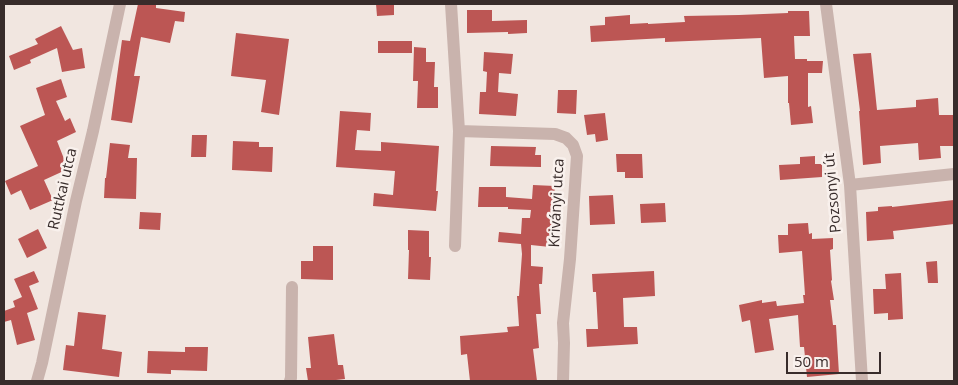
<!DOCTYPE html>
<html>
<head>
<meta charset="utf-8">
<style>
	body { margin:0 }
	#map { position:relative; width:958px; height:385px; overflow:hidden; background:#f1e6e0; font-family:"Open Sans",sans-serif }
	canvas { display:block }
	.frame { position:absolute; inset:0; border:5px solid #382c2b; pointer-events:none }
	.scale { position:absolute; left:786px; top:352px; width:95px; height:22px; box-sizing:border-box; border:2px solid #382c2b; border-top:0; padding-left:6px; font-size:15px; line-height:18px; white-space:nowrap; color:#382c2b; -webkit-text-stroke:4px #f9f1ed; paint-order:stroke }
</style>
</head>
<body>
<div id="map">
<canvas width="958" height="385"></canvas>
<div class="frame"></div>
<div class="scale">50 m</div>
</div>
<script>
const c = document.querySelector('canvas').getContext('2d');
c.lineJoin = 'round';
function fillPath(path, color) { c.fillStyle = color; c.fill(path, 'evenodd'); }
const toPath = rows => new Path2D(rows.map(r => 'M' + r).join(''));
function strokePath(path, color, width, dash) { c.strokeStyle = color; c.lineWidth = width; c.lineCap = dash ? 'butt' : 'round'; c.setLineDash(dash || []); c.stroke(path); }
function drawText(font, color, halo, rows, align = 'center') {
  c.font = font + ' "Open Sans",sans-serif'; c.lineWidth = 5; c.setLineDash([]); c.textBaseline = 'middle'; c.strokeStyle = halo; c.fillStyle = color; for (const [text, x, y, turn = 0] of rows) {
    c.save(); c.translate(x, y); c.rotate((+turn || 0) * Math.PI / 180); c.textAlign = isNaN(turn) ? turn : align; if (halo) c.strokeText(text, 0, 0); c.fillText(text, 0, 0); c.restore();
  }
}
const building = toPath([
	[138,4,156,4,156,8,185,12,184,22,175,21,170,43,141,37,134,76,140,76,132,123,111,120,122,40,130,41],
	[376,4,394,4,394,15,377,16],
	[467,10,492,10,492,21,527,20,527,33,508,34,508,32,467,33],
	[788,11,809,11,810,36,794,36,795,59,807,59,807,61,823,61,822,73,808,73,808,107,811,106,813,123,791,125,789,103,788,103,788,76,764,78,761,38,665,42,665,38,591,42,590,26,605,25,605,17,630,15,630,24,648,23,648,24,685,22,684,16,739,15,788,13],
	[61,26,73,50,82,48,85,68,62,72,57,48,30,60,31,63,14,70,9,56,38,44,35,39],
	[236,33,289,39,279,115,261,112,266,80,231,76],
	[378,41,412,41,412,53,378,53],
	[414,47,426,48,426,62,435,62,434,87,438,87,438,108,417,108,418,81,413,81],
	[484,52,513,54,511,74,499,73,498,92,518,94,516,116,479,114,480,92,486,92,487,72,483,71],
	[871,53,877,110,916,107,916,100,938,98,939,115,954,115,954,146,940,146,941,158,919,160,918,143,880,146,881,163,863,165,859,111,860,111,853,54],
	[61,79,67,97,56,101,65,121,70,118,76,132,57,141,68,169,44,180,53,200,30,210,21,190,11,195,5,181,38,166,20,126,45,115,36,88],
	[558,90,577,90,576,114,557,113],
	[340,111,371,113,370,131,357,130,355,150,381,151,381,142,439,146,436,191,438,191,436,211,373,206,374,193,393,195,395,171,336,167],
	[605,113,608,140,596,142,595,134,587,135,584,115],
	[192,135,207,135,206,157,191,157],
	[233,141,259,142,259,147,273,147,272,172,232,170],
	[110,143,130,145,128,158,137,158,136,199,104,198,105,178,106,178],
	[491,146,536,147,535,155,541,155,541,167,490,166],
	[616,154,642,154,643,178,625,178,625,172,617,172],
	[815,156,815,164,822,164,822,177,780,180,779,165,800,164,800,157],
	[533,185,555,186,550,247,531,245,531,266,543,267,542,284,539,284,541,314,536,314,539,348,533,349,537,381,470,381,467,354,461,355,460,336,508,332,507,327,519,326,517,296,519,296,522,254,521,244,498,242,499,232,521,234,522,218,530,218,531,210,508,209,508,207,478,207,479,187,506,187,506,197,532,199],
	[613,195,615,224,590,225,589,196],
	[954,200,954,224,893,231,894,239,867,241,866,212,878,211,878,207,892,206,892,207],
	[665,203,666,222,641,223,640,204],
	[140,212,161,213,160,230,139,229],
	[808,223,809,234,812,233,812,239,833,238,833,249,830,250,832,280,831,281,834,300,830,300,833,325,836,325,839,374,807,377,804,347,800,347,798,315,769,319,774,350,755,353,750,320,742,322,739,305,762,300,762,303,776,301,777,306,804,303,803,295,805,295,802,251,779,253,778,235,788,235,788,224],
	[38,229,47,248,27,258,18,239],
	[408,230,429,231,429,257,431,257,430,280,408,279,409,250,408,250],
	[313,246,333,246,333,280,301,279,301,261,313,261],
	[937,261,938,283,928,283,926,262],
	[34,271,39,282,29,286,38,309,27,313,35,340,17,345,11,320,4,322,4,311,15,307,13,301,22,297,14,279],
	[654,271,655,296,623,298,624,327,637,327,638,344,587,347,586,329,598,329,596,292,593,292,592,274],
	[901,273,903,319,888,320,888,313,874,314,873,289,886,289,885,274],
	[78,312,106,315,102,349,122,352,119,377,63,370,66,345,74,346],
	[334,334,338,365,343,365,345,379,327,381,308,381,306,368,311,368,308,337],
	[185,347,208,347,207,371,171,370,171,374,147,373,148,351,185,352]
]);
const minor = toPath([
	[451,4,459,131,455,246],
	[826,4,850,185,862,381],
	[459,131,555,134,566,138,573,145,577,156,570,259,563,323,564,343,563,381],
	[850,185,954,174],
	[37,381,42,363,76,201,93,131,120,4],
	[290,381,291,378,292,287]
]);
const streetNames = [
	["Ruttkai utca",63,189,-77],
	["Pozsonyi út",833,193,-95],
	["Kriványi utca",557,203,-87]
];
fillPath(building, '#bc5654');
strokePath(minor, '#c9b3ad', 12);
drawText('15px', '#382c2b', '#f9f1ed', streetNames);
</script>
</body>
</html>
